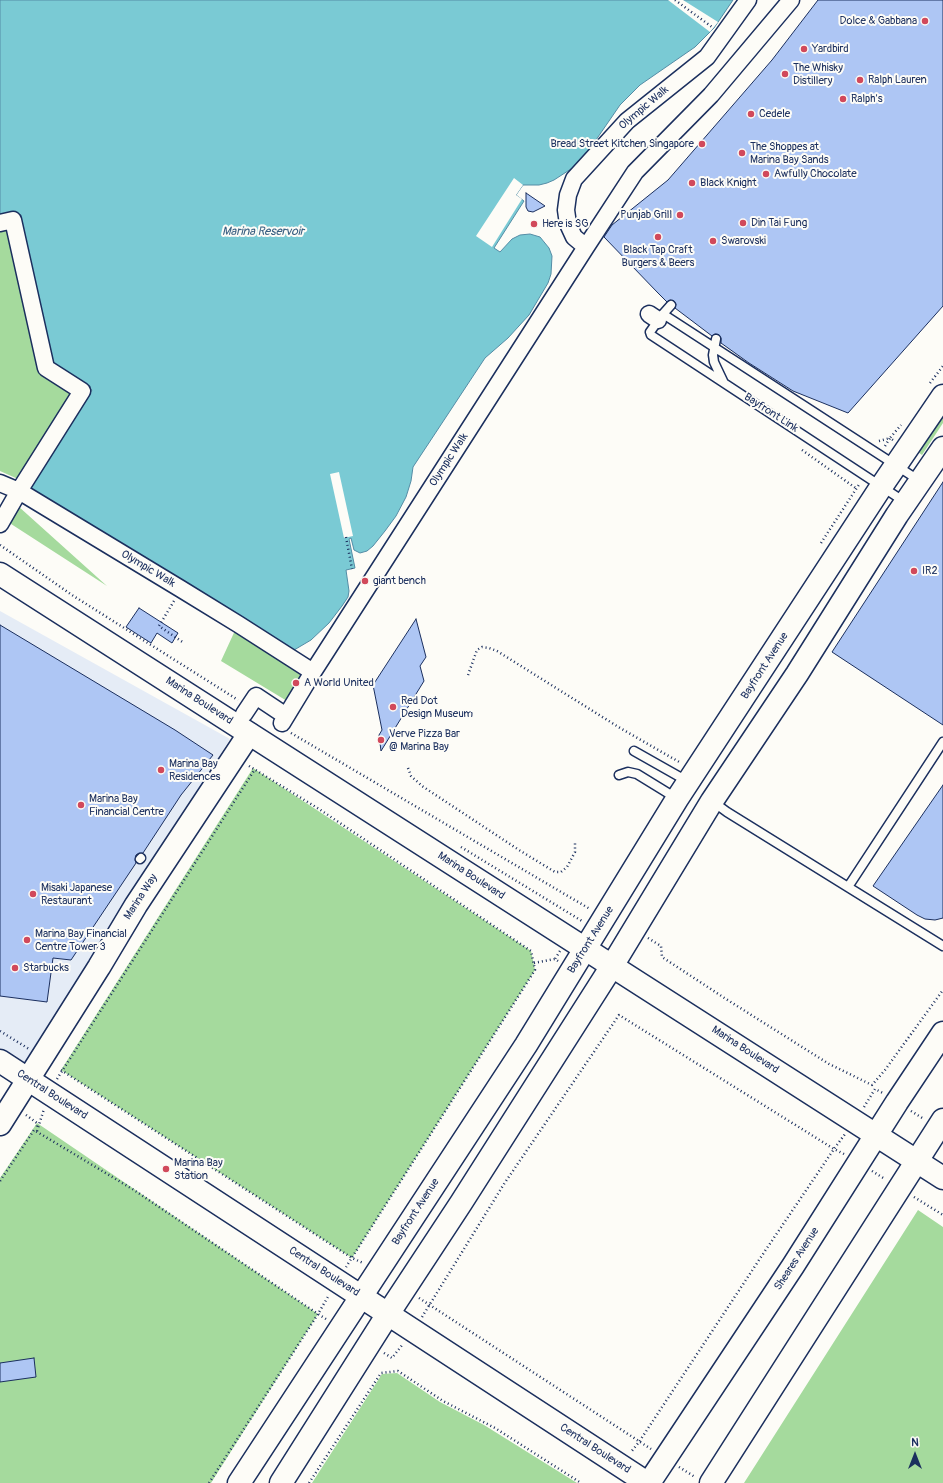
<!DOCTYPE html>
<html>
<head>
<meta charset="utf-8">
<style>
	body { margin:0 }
	#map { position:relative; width:943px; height:1483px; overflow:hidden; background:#fdfcf7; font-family:Pangolin,sans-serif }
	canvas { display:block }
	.north { position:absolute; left:895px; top:1435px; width:40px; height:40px; -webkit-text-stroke:3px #fdfcf7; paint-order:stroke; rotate:0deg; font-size:11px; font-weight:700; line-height:16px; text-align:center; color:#1b2f5e }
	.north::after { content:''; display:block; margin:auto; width:14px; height:18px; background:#1b2f5e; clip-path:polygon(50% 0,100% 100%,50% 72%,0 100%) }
</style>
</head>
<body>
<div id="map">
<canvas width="943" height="1483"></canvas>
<div class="north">N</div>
</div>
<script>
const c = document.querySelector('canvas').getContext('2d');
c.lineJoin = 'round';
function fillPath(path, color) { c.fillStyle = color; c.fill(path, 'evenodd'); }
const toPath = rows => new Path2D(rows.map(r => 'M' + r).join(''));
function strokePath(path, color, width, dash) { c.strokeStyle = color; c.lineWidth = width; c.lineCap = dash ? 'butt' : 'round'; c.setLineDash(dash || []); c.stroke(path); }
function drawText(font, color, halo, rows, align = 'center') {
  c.font = font + ' Pangolin,sans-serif'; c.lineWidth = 4; c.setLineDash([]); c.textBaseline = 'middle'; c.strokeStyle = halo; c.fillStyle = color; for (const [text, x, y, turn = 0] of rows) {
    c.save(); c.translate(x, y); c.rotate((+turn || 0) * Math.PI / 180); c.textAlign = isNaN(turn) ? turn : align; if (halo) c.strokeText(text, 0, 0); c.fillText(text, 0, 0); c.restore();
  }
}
const built = toPath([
	[0,611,230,739,25,1065,0,1048]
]);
const green = toPath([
	[8,227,74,393,18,479,0,471,0,229],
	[943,412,943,423,922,455,918,452],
	[18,506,107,586,8,522],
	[238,624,313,672,287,701,221,661],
	[253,768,531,951,535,970,352,1258,61,1070],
	[37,1123,318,1314,211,1483,0,1483,0,1178],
	[918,1210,943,1227,943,1483,744,1483],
	[397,1373,440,1402,484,1425,577,1483,312,1483,382,1374]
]);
const water = toPath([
	[0,0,733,0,714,28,695,47,640,85,620,105,587,153,574,167,554,180,547,183,539,185,523,185,516,195,524,201,494,248,500,252,512,239,520,235,530,234,540,237,549,248,552,256,551,274,548,283,529,315,508,338,485,358,413,467,411,481,406,497,396,516,385,531,373,546,367,551,360,553,354,550,351,538,349,539,355,568,346,570,349,591,348,597,342,606,329,623,311,640,289,653,29,487,92,390,52,364,18,213,0,216,0,0]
]);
const pier = toPath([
	[668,0,683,0,718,22,710,32],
	[514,178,523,185,516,195,522,199,492,247,476,236],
	[339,472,353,536,344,538,330,474]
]);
const building = toPath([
	[818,0,943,0,943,306,848,413,793,391,749,363,721,343,721,338,719,335,715,334,712,336,675,308,676,304,674,301,670,300,667,302,658,293,604,237,612,225,668,180,772,60,818,0],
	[526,193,545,206,533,212,528,211,526,207,526,193],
	[943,482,943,725,832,652,943,482],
	[139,608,178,633,172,643,157,633,151,643,126,627,139,608],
	[416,619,426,657,420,666,424,681,381,751,379,735,382,730,373,685,416,619],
	[0,625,175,730,213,755,181,795,143,853,139,853,136,855,135,860,136,863,71,960,53,958,47,1002,0,996,0,625],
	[943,785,943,918,935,920,925,919,917,915,873,886,943,785],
	[34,1358,36,1377,0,1382,0,1363,34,1358]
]);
const path = toPath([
	[675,0,712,27],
	[930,383,943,366],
	[879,441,890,438,901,425],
	[885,446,890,438,893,440],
	[802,450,857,489],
	[346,537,352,569],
	[821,543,860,483],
	[0,545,72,595,238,700],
	[174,601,159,626,184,643],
	[468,675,477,650,482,647,489,648,497,651,620,728,681,763],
	[291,733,590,909],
	[249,766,319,809,531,951,535,970,346,1267],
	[408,768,411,776,422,786,519,850,555,872,561,872,567,867,575,852,575,841],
	[461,847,582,921],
	[648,938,661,946,662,957,726,999,829,1064,872,1085,885,1070,943,990],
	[558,961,555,959,560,951],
	[534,963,555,959],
	[0,1031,29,1049],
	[61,1070,352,1258,363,1263],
	[57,1079,255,769],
	[864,1107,875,1089,883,1093],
	[911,1111,924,1119],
	[26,1115,37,1123,37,1129],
	[37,1131,44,1109],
	[844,1154,834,1149,845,1134],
	[872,1171,885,1179],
	[0,1181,34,1130,134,1190,318,1314,209,1483],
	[914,1197,943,1215],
	[419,1298,651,1449],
	[422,1317,504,1184,619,1015,834,1149,765,1251,639,1442,631,1452],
	[326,1319,318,1314,329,1295],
	[384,1353,392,1358,403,1344],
	[679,1467,695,1477],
	[309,1483,381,1373,398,1371,443,1401,495,1428,581,1483]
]);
const lane = toPath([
	[671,305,663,314,650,332,651,335,905,502],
	[663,314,920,481],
	[716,339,713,355,714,362,723,381],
	[634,751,687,781],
	[619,775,628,772,637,774,676,798],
	[712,801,727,812,943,946],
	[140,859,141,858],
	[848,887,943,742]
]);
const street = toPath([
	[0,223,13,220,46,368,82,391,19,491,0,524],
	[586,247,574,237,568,224,566,210,568,195,574,179,627,121,707,57,748,0],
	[649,314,658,320],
	[0,483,19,491,181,589,238,624,313,672,586,247,635,172,711,95,791,0],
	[244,714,256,696,286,716],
	[282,723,313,672]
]);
const secondary = toPath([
	[0,1124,99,967,136,905,249,734],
	[239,1483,526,1045,677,799,881,487,943,396],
	[281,1483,388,1314,461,1203,612,966,712,801,797,674,897,515,943,448]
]);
const primary = toPath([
	[0,574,943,1178],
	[0,1061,647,1483],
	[649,1483,793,1266,897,1102,943,1033],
	[711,1483,943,1120]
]);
const markers = [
	[925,21,4,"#d1495b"],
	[804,49,4,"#d1495b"],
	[785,74,4,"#d1495b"],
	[860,80,4,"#d1495b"],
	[843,99,4,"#d1495b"],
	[751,114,4,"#d1495b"],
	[702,144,4,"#d1495b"],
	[742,153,4,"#d1495b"],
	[766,174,4,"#d1495b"],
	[692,183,4,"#d1495b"],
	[680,215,4,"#d1495b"],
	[743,223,4,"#d1495b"],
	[534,224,4,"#d1495b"],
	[658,237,4,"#d1495b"],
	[713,241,4,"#d1495b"],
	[914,571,4,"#d1495b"],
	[365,581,4,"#d1495b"],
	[296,683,4,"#d1495b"],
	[393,707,4,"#d1495b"],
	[381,740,4,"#d1495b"],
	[161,770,4,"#d1495b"],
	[81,805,4,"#d1495b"],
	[33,894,4,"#d1495b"],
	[27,940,4,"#d1495b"],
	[15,968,4,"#d1495b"],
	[166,1169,4,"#d1495b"]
];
const poiNames = [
	["Dolce & Gabbana",917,21,"right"],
	["Yardbird",812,49],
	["The Whisky",793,68],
	["Distillery",793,81],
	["Ralph Lauren",868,80],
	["Ralph's",851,99],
	["Cedele",759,114],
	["Bread Street Kitchen Singapore",694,144,"right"],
	["The Shoppes at",750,147],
	["Marina Bay Sands",750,160],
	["Awfully Chocolate",774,174],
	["Black Knight",700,183],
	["Punjab Grill",672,215,"right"],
	["Din Tai Fung",751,223],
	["Here is SG",542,224],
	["Swarovski",721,241],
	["Black Tap Craft",658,250,"center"],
	["Burgers & Beers",658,263,"center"],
	["IR2",922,571],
	["giant bench",373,581],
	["A World United",304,683],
	["Red Dot",401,701],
	["Design Museum",401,714],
	["Verve Pizza Bar",389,734],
	["@ Marina Bay",389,747],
	["Marina Bay",169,764],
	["Residences",169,777],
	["Marina Bay",89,799],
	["Financial Centre",89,812],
	["Misaki Japanese",41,888],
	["Restaurant",41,901],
	["Marina Bay Financial",35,934],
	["Centre Tower 3",35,947],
	["Starbucks",23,968],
	["Marina Bay",174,1163],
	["Station",174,1176]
];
const streetNames = [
	["Olympic Walk",644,108,-40],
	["Bayfront Link",771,413,33],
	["Olympic Walk",449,460,-57],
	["Olympic Walk",148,569,31],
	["Bayfront Avenue",765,666,-57],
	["Marina Boulevard",199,701,33],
	["Marina Boulevard",471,876,33],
	["Marina Way",141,897,-57],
	["Bayfront Avenue",591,940,-58],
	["Marina Boulevard",745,1050,33],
	["Central Boulevard",52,1095,33],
	["Bayfront Avenue",416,1212,-57],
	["Sheares Avenue",797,1259,-57],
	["Central Boulevard",324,1272,33],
	["Central Boulevard",595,1449,33]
];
const waterNames = [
	["Marina Reservoir",263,232]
];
fillPath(built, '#e5ecf6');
fillPath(green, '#a5da9d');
fillPath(water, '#7acad4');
strokePath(water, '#548ca5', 1);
fillPath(pier, '#fdfcf7');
fillPath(building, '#aec6f4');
strokePath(building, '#1b2f5e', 1);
strokePath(lane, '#1b2f5e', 11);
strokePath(street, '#1b2f5e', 19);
strokePath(secondary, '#1b2f5e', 25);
strokePath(primary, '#1b2f5e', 25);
strokePath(path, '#1b2f5e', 2.5, [1, 3]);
strokePath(lane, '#fdfcf7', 8);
strokePath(street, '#fdfcf7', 16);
strokePath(secondary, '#fdfcf7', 22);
strokePath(primary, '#fdfcf7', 22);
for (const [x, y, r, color] of markers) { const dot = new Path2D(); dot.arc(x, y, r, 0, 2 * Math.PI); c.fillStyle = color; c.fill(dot); strokePath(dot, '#fdfcf7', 1.5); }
drawText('11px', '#1b2f5e', '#fdfcf7', poiNames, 'left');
drawText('11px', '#1b2f5e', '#fdfcf7', streetNames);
drawText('italic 12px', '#385e81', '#fdfcf7', waterNames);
</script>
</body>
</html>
